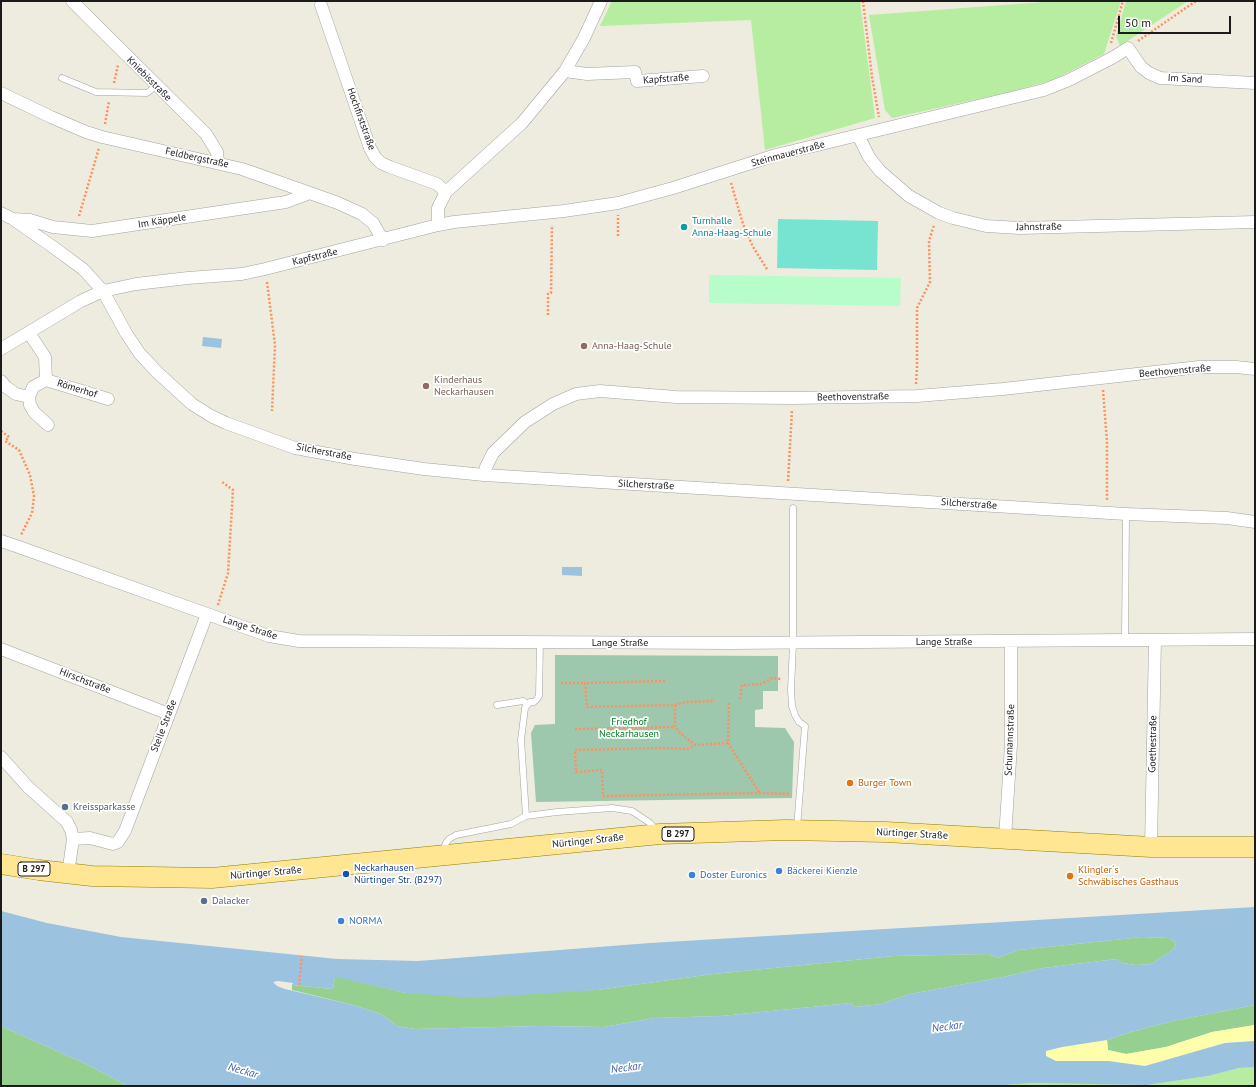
<!DOCTYPE html>
<html>
<head>
<meta charset="utf-8">
<style>
	body { margin:0 }
	#map { position:relative; width:1256px; height:1087px; overflow:hidden; background:#edecdf; font-family:"PT Sans",sans-serif }
	canvas { display:block }
	.frame { position:absolute; inset:0; border:2px solid #1b1b1b; pointer-events:none }
	.scale { position:absolute; left:1118px; top:16px; width:113px; height:18px; box-sizing:border-box; border:2px solid #1b1b1b; border-top:0; padding-left:5px; font-size:12px; line-height:14px; white-space:nowrap; color:#1b1b1b; -webkit-text-stroke:3px #fff; paint-order:stroke }
</style>
</head>
<body>
<div id="map">
<canvas width="1256" height="1087"></canvas>
<div class="frame"></div>
<div class="scale">50 m</div>
</div>
<script>
const c = document.querySelector('canvas').getContext('2d');
c.lineJoin = 'round';
function fillPath(path, color) { c.fillStyle = color; c.fill(path, 'evenodd'); }
const toPath = rows => new Path2D(rows.map(r => 'M' + r).join(''));
function strokePath(path, color, width, dash) { c.strokeStyle = color; c.lineWidth = width; c.lineCap = dash ? 'butt' : 'round'; c.setLineDash(dash || []); c.stroke(path); }
function drawText(font, color, halo, rows, align = 'center') {
  c.font = font + ' "PT Sans",sans-serif'; c.lineWidth = 3.5; c.setLineDash([]); c.textBaseline = 'middle'; c.strokeStyle = halo; c.fillStyle = color; for (const [text, x, y, turn = 0] of rows) {
    c.save(); c.translate(x, y); c.rotate((+turn || 0) * Math.PI / 180); c.textAlign = isNaN(turn) ? turn : align; if (halo) c.strokeText(text, 0, 0); c.fillText(text, 0, 0); c.restore();
  }
}
const grass = toPath([
	[612,1,860,1,875,118,765,150,751,20,600,26],
	[1058,1,1121,1,1104,54,1053,80,1010,92,892,118,885,110,869,15],
	[1126,1,1188,1,1120,46,1116,36],
	[1255,1067,1255,1086,992,1086,1032,1083,1147,1085,1208,1076,1239,1068]
]);
const forest = toPath([
	[1142,937,1169,938,1176,943,1174,949,1151,964,1136,965,1122,963,1117,959,1043,968,1003,977,910,994,881,1004,855,1007,851,1003,721,1016,654,1018,604,1027,541,1026,415,1029,397,1026,381,1014,353,1005,292,990,292,985,333,989,335,976,406,993,597,990,713,974,894,956,989,954,997,958,1019,950],
	[1255,1005,1255,1025,1212,1032,1166,1047,1126,1054,1108,1050,1107,1040,1131,1032,1173,1021],
	[1,1026,86,1064,128,1086,1,1086]
]);
const sand = toPath([
	[1255,1025,1255,1041,1225,1043,1145,1066,1108,1061,1056,1061,1046,1056,1046,1051,1062,1047,1107,1040,1108,1050,1126,1054,1166,1047,1212,1032]
]);
const cemetery = toPath([
	[555,655,778,656,778,691,763,691,763,709,755,710,755,727,785,728,794,742,792,798,536,802,531,733,535,725,555,724]
]);
const park = toPath([
	[709,275,901,278,900,306,709,303]
]);
const pitch = toPath([
	[778,219,878,221,877,270,777,268]
]);
const water = toPath([
	[203,337,222,339,221,348,202,346],
	[562,567,582,567,582,576,562,575],
	[1255,907,1255,1005,1173,1021,1131,1032,1107,1040,1062,1047,1046,1051,1046,1056,1056,1061,1108,1061,1145,1066,1225,1043,1255,1041,1255,1067,1239,1068,1208,1076,1147,1085,1032,1083,992,1086,938,1086,933,1085,920,1086,128,1086,86,1064,1,1026,1,911,47,923,121,937,337,959,418,961,650,943],
	[1142,937,1169,938,1176,943,1174,949,1151,964,1136,965,1122,963,1117,959,1043,968,1003,977,910,994,881,1004,855,1007,851,1003,721,1016,654,1018,604,1027,541,1026,415,1029,397,1026,381,1014,353,1005,285,989,277,986,273,982,278,981,293,983,292,985,333,989,335,977,406,993,475,998,597,990,713,974,894,956,989,954,997,958,1019,950]
]);
const path = toPath([
	[863,1,872,77,879,117],
	[1138,41,1196,1],
	[1111,43,1123,1],
	[114,83,118,65],
	[105,124,109,101],
	[731,183,743,224,753,247,767,269],
	[79,216,99,148],
	[618,236,618,215],
	[267,282,275,345,272,411],
	[548,315,548,294,551,293,552,225],
	[916,384,917,368,917,308,930,282,929,241,934,225],
	[1103,390,1107,442,1107,501],
	[1,431,9,437,5,441,19,450,30,475,34,496,32,513,21,535],
	[788,481,792,410],
	[218,605,228,573,233,490,222,482],
	[665,681,585,683,587,707,675,705,675,727,681,734,695,745],
	[561,683,585,683],
	[740,699,742,685,761,684,772,678,781,679],
	[729,703,728,743,759,792],
	[675,705,686,702,715,701],
	[575,729,675,727],
	[728,743,695,745,687,749,663,748,575,750,576,772,602,770,603,796,759,793,790,794],
	[299,985,302,956]
]);
const service = toPath([
	[62,78,96,92,147,93,156,86],
	[793,508,793,643,791,690,792,706,795,715,799,722,805,726,797,828],
	[1125,641,1126,514],
	[497,705,523,701,527,704],
	[526,816,557,812,612,808,632,811,650,823,656,830],
	[442,853,446,843,449,839,456,835,511,824,526,816,521,740,525,708,530,702,534,702,537,699,539,696,540,643]
]);
const minor = toPath([
	[72,1,206,134,217,152,218,162],
	[321,5,370,148,375,157,381,163,390,167,437,184,446,192],
	[565,71,587,74,635,72,637,81,703,76],
	[1,93,51,117,86,132,102,137,242,169,338,203,362,214,373,223,383,240],
	[858,135,869,157,880,171,909,196,939,213,953,218,986,226,1020,228,1255,222],
	[1,213,13,219,53,247,83,269,103,291,126,333,140,354,158,373,192,404,211,416,226,423,295,448,355,459,424,469,484,475,1126,514,1227,518,1255,522],
	[13,219,30,220,53,227,92,231,286,202,310,193],
	[438,225,438,208,446,192,522,123,565,71,584,38,601,1],
	[29,333,45,357,46,380],
	[1,349,81,301,103,291,136,284,188,278,242,274,265,269,438,225,454,222,564,211,618,203,673,188,776,155,1044,90,1069,80,1112,58,1128,48,1141,67,1149,73,1160,78,1255,83],
	[1,381,6,387,16,394,29,397],
	[48,425,34,412,30,405,29,397,33,387,46,380,108,399],
	[484,475,486,467,493,453,525,422,553,404,576,394,600,391,676,397,793,398,917,396,1003,389,1199,367,1236,367,1255,369],
	[1,541,16,546,269,636,299,641,731,643,1255,639],
	[1,649,169,714],
	[1,757,28,787,67,822,71,830,73,839,68,874],
	[1005,838,1011,745,1011,641],
	[73,839,90,838,113,844,118,842,121,837,125,831,207,614],
	[1151,847,1155,640]
]);
const primary = toPath([
	[1,864,39,870,92,876,212,878,660,834,786,830,886,832,1151,847,1255,847]
]);
const markers = [
	[684,227,4,"#0f9aa8"],
	[584,346,4,"#8d6e63"],
	[426,386,4,"#8d6e63"],
	[850,783,4,"#e8710a"],
	[65,807,4,"#5c6f8a"],
	[779,871,4,"#3f7fe0"],
	[346,874,4,"#1a4fb4"],
	[692,875,4,"#3f7fe0"],
	[1070,876,4,"#e8710a"],
	[204,901,4,"#5c6f8a"],
	[341,921,4,"#3f7fe0"]
];
const shields = [
	[678,834,32],
	[34,869,32]
];
const shieldNames = [
	["B 297",678,834],
	["B 297",34,869]
];
const streetNames = [
	["Kniebisstraße",149,79,45],
	["Kapfstraße",666,79,-4],
	["Im Sand",1185,79,3],
	["Hochfirststraße",361,119,70],
	["Steinmauerstraße",788,154,-15],
	["Feldbergstraße",197,158,12],
	["Im Käppele",162,221,-9],
	["Jahnstraße",1039,227,-1],
	["Kapfstraße",315,257,-14],
	["Beethovenstraße",1175,371,-5],
	["Römerhof",77,389,17],
	["Beethovenstraße",853,397,-1],
	["Silcherstraße",324,452,11],
	["Silcherstraße",646,485,3],
	["Silcherstraße",969,504,4],
	["Lange Straße",250,628,18],
	["Lange Straße",944,642],
	["Lange Straße",620,643],
	["Hirschstraße",85,681,21],
	["Steile Straße",164,726,-69],
	["Schumannstraße",1010,740,-88],
	["Goethestraße",1153,744,-89],
	["Nürtinger Straße",912,834,3],
	["Nürtinger Straße",588,841,-6],
	["Nürtinger Straße",266,873,-5]
];
const cultureNames = [
	["Turnhalle",692,221],
	["Anna-Haag-Schule",692,233]
];
const educationNames = [
	["Anna-Haag-Schule",592,346],
	["Kinderhaus",434,380],
	["Neckarhausen",434,392]
];
const parkNames = [
	["Friedhof",629,722],
	["Neckarhausen",629,734]
];
const foodNames = [
	["Burger Town",858,783],
	["Klingler´s",1078,870],
	["Schwäbisches Gasthaus",1078,882]
];
const serviceNames = [
	["Kreissparkasse",73,807],
	["Dalacker",212,901]
];
const transitNames = [
	["Neckarhausen",354,868],
	["Nürtinger Str. (B297)",354,880]
];
const shopNames = [
	["Bäckerei Kienzle",787,871],
	["Doster Euronics",700,875],
	["NORMA",349,921]
];
const waterNames = [
	["Neckar",947,1027,-7],
	["Neckar",626,1068,-7],
	["Neckar",243,1071,16]
];
fillPath(grass, '#b6eda0');
fillPath(forest, '#96d090');
fillPath(sand, '#ffffab');
fillPath(cemetery, '#9ec8ad');
fillPath(park, '#b6fdca');
fillPath(pitch, '#76e4d0');
fillPath(water, '#9bc2df');
strokePath(service, '#a2a2a2', 7);
strokePath(minor, '#a2a2a2', 13);
strokePath(primary, '#917f00', 21);
strokePath(path, '#ff905e', 2.5, [2, 2]);
strokePath(service, '#fff', 6);
strokePath(minor, '#fff', 12);
strokePath(primary, '#ffe692', 20);
for (const [x, y, r, color] of markers) { const dot = new Path2D(); dot.arc(x, y, r, 0, 2 * Math.PI); c.fillStyle = color; c.fill(dot); strokePath(dot, '#fff', 1.5); }
for (const [x, y, w] of shields) { const box = new Path2D(); box.roundRect(x - w / 2, y - 7, w, 14, 3); c.fillStyle = '#fff'; c.fill(box); strokePath(box, '#1b1b1b', 1); }
drawText('bold 9px', '#1b1b1b', null, shieldNames);
drawText('10px', '#1b1b1b', '#fff', streetNames);
drawText('10px', '#0d838f', '#fff', cultureNames, 'left');
drawText('10px', '#785e54', '#fff', educationNames, 'left');
drawText('10px', '#037e27', '#fff', parkNames);
drawText('10px', '#c56008', '#fff', foodNames, 'left');
drawText('10px', '#4e5e75', '#fff', serviceNames, 'left');
drawText('10px', '#164399', '#fff', transitNames, 'left');
drawText('10px', '#366cbe', '#fff', shopNames, 'left');
drawText('italic 11px', '#4262b0', '#fff', waterNames);
</script>
</body>
</html>
